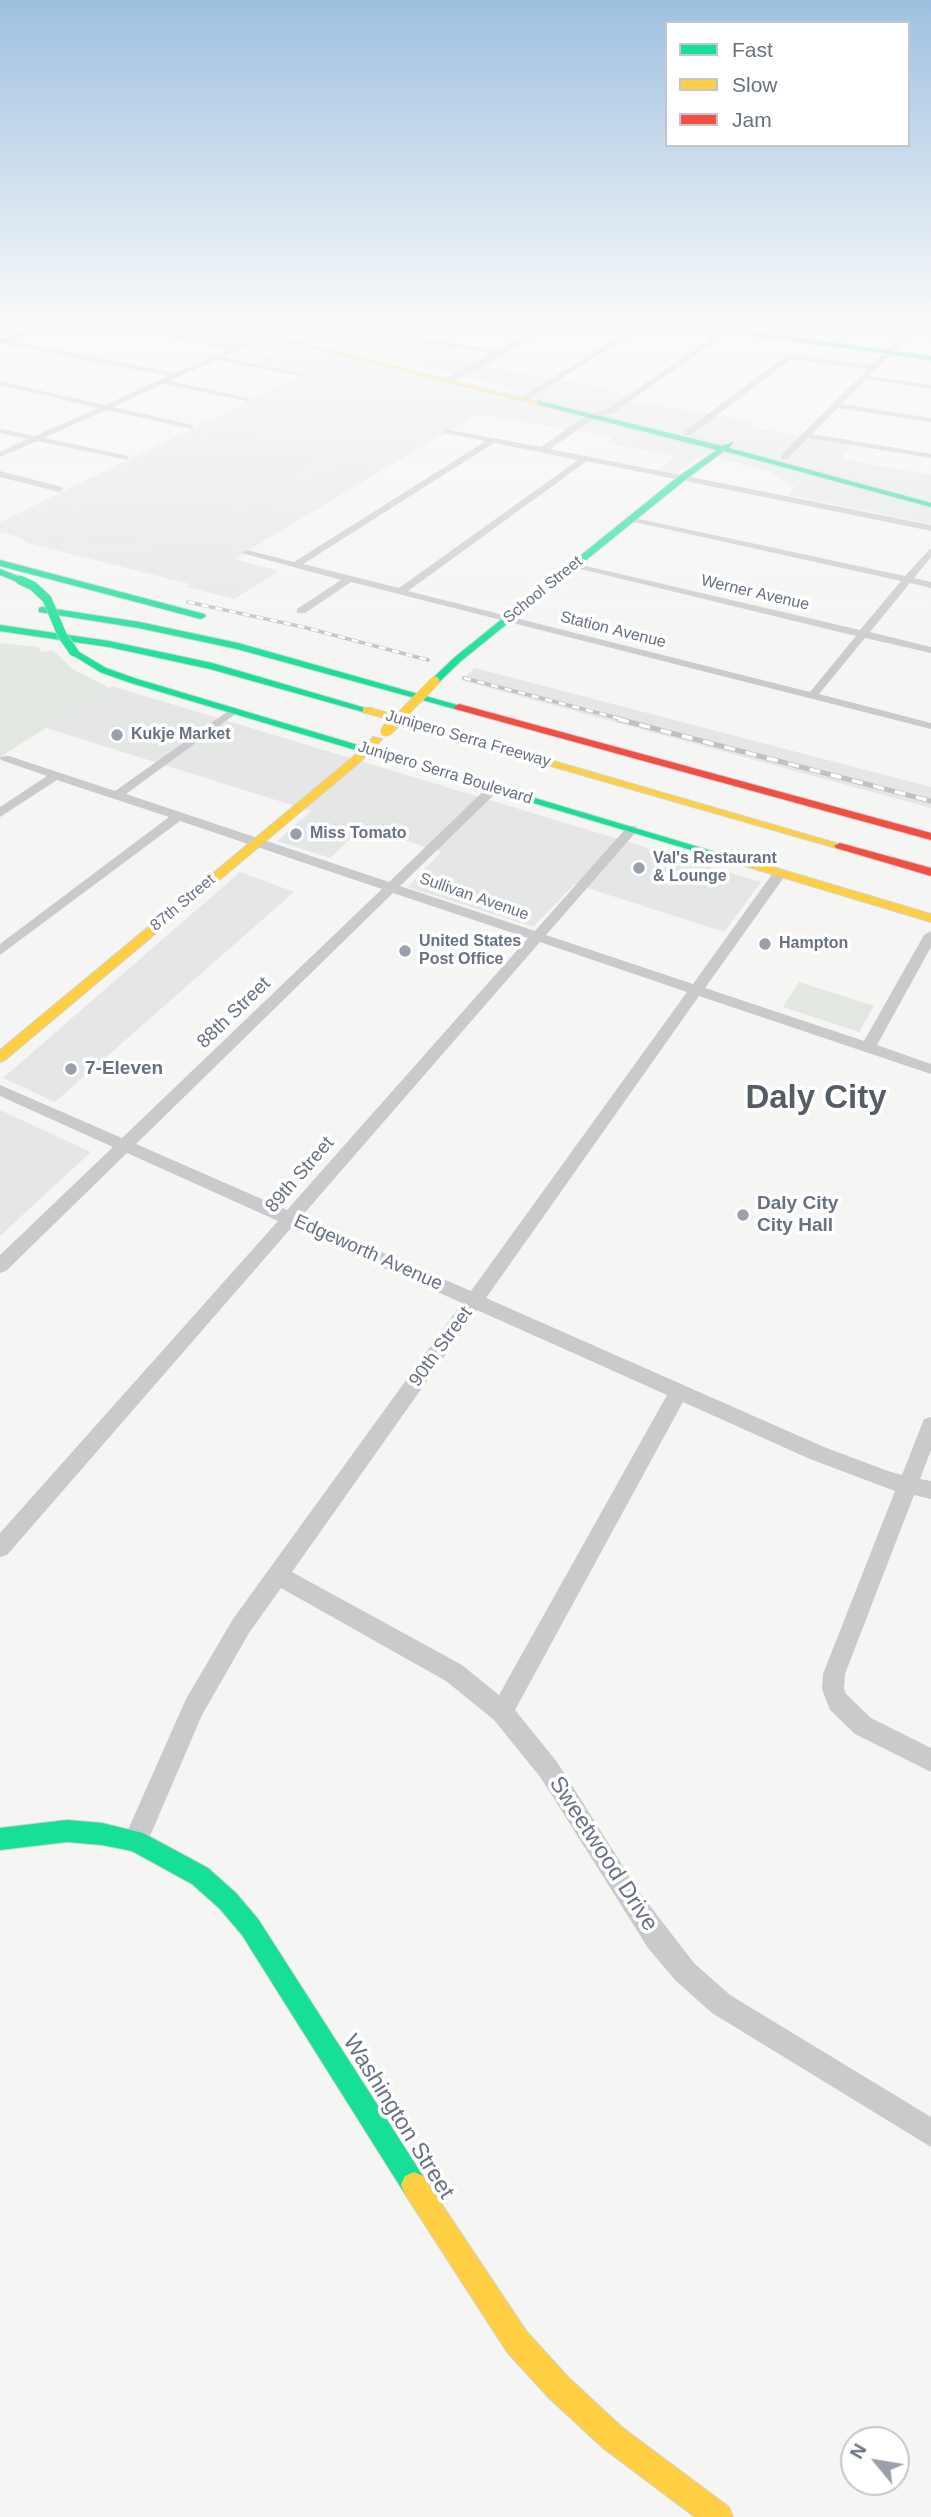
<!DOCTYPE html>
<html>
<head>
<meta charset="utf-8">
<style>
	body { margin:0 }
	#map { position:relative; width:931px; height:2517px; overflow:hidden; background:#f5f5f4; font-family:Helvetica,sans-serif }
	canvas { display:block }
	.legend { position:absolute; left:665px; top:21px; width:245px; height:126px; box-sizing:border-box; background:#fff; border:2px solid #c3c7cd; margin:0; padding:9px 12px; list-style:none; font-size:21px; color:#687281 }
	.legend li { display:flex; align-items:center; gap:14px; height:35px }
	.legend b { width:35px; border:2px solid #c3c7cd }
	.north { position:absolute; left:840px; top:2426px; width:70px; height:70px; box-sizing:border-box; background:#fff; border:2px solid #c3c7cd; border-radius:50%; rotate:300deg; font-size:19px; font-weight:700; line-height:28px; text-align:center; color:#687281 }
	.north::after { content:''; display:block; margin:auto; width:24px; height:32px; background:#99a0a9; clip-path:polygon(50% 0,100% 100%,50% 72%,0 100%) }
</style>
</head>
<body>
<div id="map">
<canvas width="931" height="2517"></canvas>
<ul class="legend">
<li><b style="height:9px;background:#16e098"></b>Fast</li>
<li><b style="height:9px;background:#ffcf43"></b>Slow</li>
<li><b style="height:9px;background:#f24e42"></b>Jam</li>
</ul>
<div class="north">N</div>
</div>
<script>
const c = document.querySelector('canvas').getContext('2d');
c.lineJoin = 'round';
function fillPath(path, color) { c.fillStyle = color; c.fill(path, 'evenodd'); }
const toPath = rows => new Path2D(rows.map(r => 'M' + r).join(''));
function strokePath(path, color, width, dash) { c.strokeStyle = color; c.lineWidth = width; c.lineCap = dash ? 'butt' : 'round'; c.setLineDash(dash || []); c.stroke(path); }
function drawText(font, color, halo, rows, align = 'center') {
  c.font = font + ' Helvetica,sans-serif'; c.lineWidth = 7; c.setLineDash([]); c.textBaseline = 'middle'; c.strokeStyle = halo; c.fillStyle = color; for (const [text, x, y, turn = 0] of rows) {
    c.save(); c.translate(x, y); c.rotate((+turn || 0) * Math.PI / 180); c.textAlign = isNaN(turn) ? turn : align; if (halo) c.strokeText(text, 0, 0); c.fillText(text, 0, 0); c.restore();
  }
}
const built = toPath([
	[160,320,197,320,501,398,516,390,243,320,463,320,446,329,434,327,411,339,460,348,447,356,475,361,483,366,596,386,632,397,632,401,720,415,754,422,750,427,851,445,842,459,931,475,931,524,788,495,795,487,770,472,716,457,703,454,676,474,658,470,674,456,606,443,612,437,476,414,234,559,279,571,234,599,187,587,190,584,27,543,19,537,0,532,0,522,306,373,255,362,273,353,190,338,201,332],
	[475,668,931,787,931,808,460,680],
	[112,686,761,882,724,932,575,884,533,927,408,887,441,852,363,827,330,858,277,841,311,811,46,728],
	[240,872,294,892,55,1102,3,1078],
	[0,1110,91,1152,0,1236]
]);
const green = toPath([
	[227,433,329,456,251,491,144,492,105,486,101,482,145,456,194,438,205,441],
	[347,462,377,469,345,488,315,481],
	[62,498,275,501,274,505,266,506,277,513,280,519,275,530,264,536,223,545,60,543,44,541,28,533,24,527,29,517,59,503],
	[85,503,237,505,259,510,268,520,266,526,256,533,223,540,65,538,47,535,38,528,38,520,48,512],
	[83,507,235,509,225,536,67,535],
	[0,643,38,647,41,652,53,650,71,668,109,688,0,757],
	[799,982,874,1006,859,1032,783,1007]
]);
const street = toPath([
	[80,320,237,346,273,330,275,333,223,357,304,374,300,376,216,360,170,381,249,398,252,402,163,384,113,407,193,425,193,429,106,410,44,438,128,456,128,460,37,441,0,457,0,452,28,439,0,433,0,429,35,436,98,408,0,385,0,381,105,405,168,376,0,343,0,339,175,373,230,349,80,320],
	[469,320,538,329,555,320,562,320,504,355,450,383,444,383,444,379,492,354,418,341,416,338,498,350,532,332,469,320],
	[647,320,654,320,525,401,518,399,647,320],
	[726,320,733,320,713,336,712,343,615,412,590,421,550,449,931,525,931,531,587,461,408,591,810,692,856,636,568,566,573,563,860,630,901,581,625,520,630,517,905,576,931,548,931,557,914,578,931,582,931,588,910,583,870,632,931,647,931,653,865,638,819,694,931,723,931,729,351,582,305,613,297,613,297,609,341,580,242,553,247,550,294,562,486,441,444,433,444,429,541,447,584,417,609,408,707,341,708,334,726,320],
	[494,443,578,460,399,588,303,564,494,443],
	[825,320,908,330,918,320,924,320,914,331,931,333,931,337,911,334,870,376,931,385,931,389,866,379,842,404,931,418,931,422,838,408,812,434,931,454,931,458,808,438,787,459,781,459,781,455,868,369,791,359,691,435,685,435,685,431,787,355,872,365,904,333,825,320],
	[0,471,62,487,63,489,59,492,0,477,0,471],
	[234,707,240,710,238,712,126,794,389,882,491,784,499,784,499,790,400,886,535,931,628,826,636,826,636,832,546,935,693,984,775,870,785,870,787,873,705,988,864,1041,924,935,931,931,931,947,877,1045,931,1064,931,1074,699,996,486,1298,824,1447,888,1471,902,1475,924,1419,931,1417,931,1450,920,1479,931,1481,931,1499,914,1495,845,1674,844,1689,846,1694,871,1718,931,1748,931,1772,855,1734,830,1710,822,1689,823,1674,895,1491,810,1459,683,1402,515,1710,557,1762,640,1893,694,1963,730,1995,931,2117,931,2147,712,2013,676,1981,648,1948,541,1778,494,1720,446,1681,281,1588,249,1633,202,1715,144,1850,135,1853,126,1850,123,1841,186,1699,233,1619,462,1303,292,1227,7,1555,0,1557,0,1533,278,1221,127,1153,6,1271,0,1273,0,1255,113,1147,0,1096,0,1085,122,1138,382,889,180,821,0,955,0,944,169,817,57,780,0,817,0,807,47,776,1,760,0,757,9,756,115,791,234,707],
	[393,893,528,938,287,1210,136,1144,393,893],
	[540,942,687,992,471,1291,301,1217,540,942],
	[477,1310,667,1395,499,1695,462,1665,292,1572,477,1310]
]);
const fast = toPath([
	[53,320,61,320,0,344,0,340,53,320],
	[644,320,658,320,931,356,931,360,644,320],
	[538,401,722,446,733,442,729,448,931,503,931,507,724,451,685,480,461,661,438,683,432,683,432,679,455,657,679,476,717,450,536,404,538,401],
	[0,560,204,614,206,616,201,619,0,566,0,560],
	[0,569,23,578,24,580,20,583,0,575,0,569],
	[42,607,139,622,238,643,464,707,455,709,237,649,139,628,39,612,39,608,42,607],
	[0,625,109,641,212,663,372,710,367,713,210,669,109,647,0,631,0,625],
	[74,649,106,668,137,679,755,864,753,866,745,866,131,683,100,672,71,654,69,652,74,649],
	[67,1820,102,1823,143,1833,208,1868,236,1893,258,1919,423,2176,427,2185,423,2194,414,2198,405,2194,242,1935,220,1909,192,1884,132,1851,102,1845,67,1842,0,1850,0,1828,67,1820]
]);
const slow = toPath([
	[203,320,212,320,541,403,538,405,203,320],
	[363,708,371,708,846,846,836,848,363,712,363,708],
	[373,737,382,739,361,761,5,1060,0,1062,0,1050,353,757,373,737],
	[749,860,931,914,931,922,745,866,745,862,749,860],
	[414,2172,423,2176,527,2332,569,2378,623,2428,729,2507,733,2517,695,2517,603,2448,549,2398,507,2352,405,2194,401,2185,405,2176,414,2172]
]);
const jam = toPath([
	[459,704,931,833,931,840,455,709,454,707,459,704],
	[840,843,931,868,931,876,836,848,834,846,840,843]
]);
const railFar1 = toPath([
	[188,602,303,627,428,660],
	[464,678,625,720]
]);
const rail = toPath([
	[618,719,931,801]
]);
const fastBridge = toPath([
	[20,580,33,586,47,599,62,635,74,652]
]);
const slowBridgeFar1 = toPath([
	[397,720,435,681]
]);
const slowBridge = toPath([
	[386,731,398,719]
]);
const markers = [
	[117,735,7,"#99a0a9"],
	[296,834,7,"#99a0a9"],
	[639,868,7,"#99a0a9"],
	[765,944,7,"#99a0a9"],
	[405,951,7,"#99a0a9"],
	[71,1069,7,"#99a0a9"],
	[743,1215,7,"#99a0a9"]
];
const farStreetnames = [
	["School Street",543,590,-39],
	["Werner Avenue",755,593,13],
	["Station Avenue",613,630,14],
	["Junipero Serra Freeway",468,739,16],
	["Junipero Serra Boulevard",445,773,17],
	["Sullivan Avenue",474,897,19],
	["87th Street",183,903,-40]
];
const farPoinames = [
	["Kukje Market",131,735],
	["Miss Tomato",310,834],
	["Val's Restaurant",653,859],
	["& Lounge",653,877],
	["United States",419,942],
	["Post Office",419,960],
	["Hampton",779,944]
];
const streetNames = [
	["88th Street",234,1013,-44],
	["89th Street",300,1175,-49],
	["Edgeworth Avenue",368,1253,24],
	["90th Street",441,1347,-54]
];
const poiNames = [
	["7-Eleven",85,1069],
	["Daly City",757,1204],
	["City Hall",757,1226]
];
const nearStreetnames = [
	["Sweetwood Drive",603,1854,57],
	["Washington Street",398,2117,58]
];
const townNames = [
	["Daly City",816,1099]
];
fillPath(built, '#e5e7e7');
fillPath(green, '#e3e7e2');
strokePath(fast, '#d2d3d3', 2);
strokePath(slow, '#d2d3d3', 2);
strokePath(jam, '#d2d3d3', 2);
fillPath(street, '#cacacc');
fillPath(fast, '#16e098');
fillPath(slow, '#ffcf43');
fillPath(jam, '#f24e42');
strokePath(railFar1, '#c0c1c2', 3.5);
strokePath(rail, '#c0c1c2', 5);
strokePath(railFar1, '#fff', 2.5, [7]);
strokePath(rail, '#fff', 3.5, [11]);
strokePath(fastBridge, '#d2d3d3', 10, []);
strokePath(slowBridgeFar1, '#d2d3d3', 10, []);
strokePath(slowBridge, '#d2d3d3', 13, []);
strokePath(fastBridge, '#16e098', 9);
strokePath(slowBridgeFar1, '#ffcf43', 9);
strokePath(slowBridge, '#ffcf43', 11);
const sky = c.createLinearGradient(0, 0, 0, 672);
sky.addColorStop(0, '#9dc0e0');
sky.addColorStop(0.48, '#fafafa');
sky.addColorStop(1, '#fafafa00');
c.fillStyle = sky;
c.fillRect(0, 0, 931, 672);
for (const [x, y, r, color] of markers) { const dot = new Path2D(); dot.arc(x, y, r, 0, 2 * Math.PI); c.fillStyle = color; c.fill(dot); strokePath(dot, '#fff', 2.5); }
drawText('16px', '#687281', '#fff', farStreetnames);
drawText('bold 16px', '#687281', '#fff', farPoinames, 'left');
drawText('19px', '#687281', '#fff', streetNames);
drawText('bold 19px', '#687281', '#fff', poiNames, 'left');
drawText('23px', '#687281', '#fff', nearStreetnames);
drawText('bold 33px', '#565d67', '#fff', townNames);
</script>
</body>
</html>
